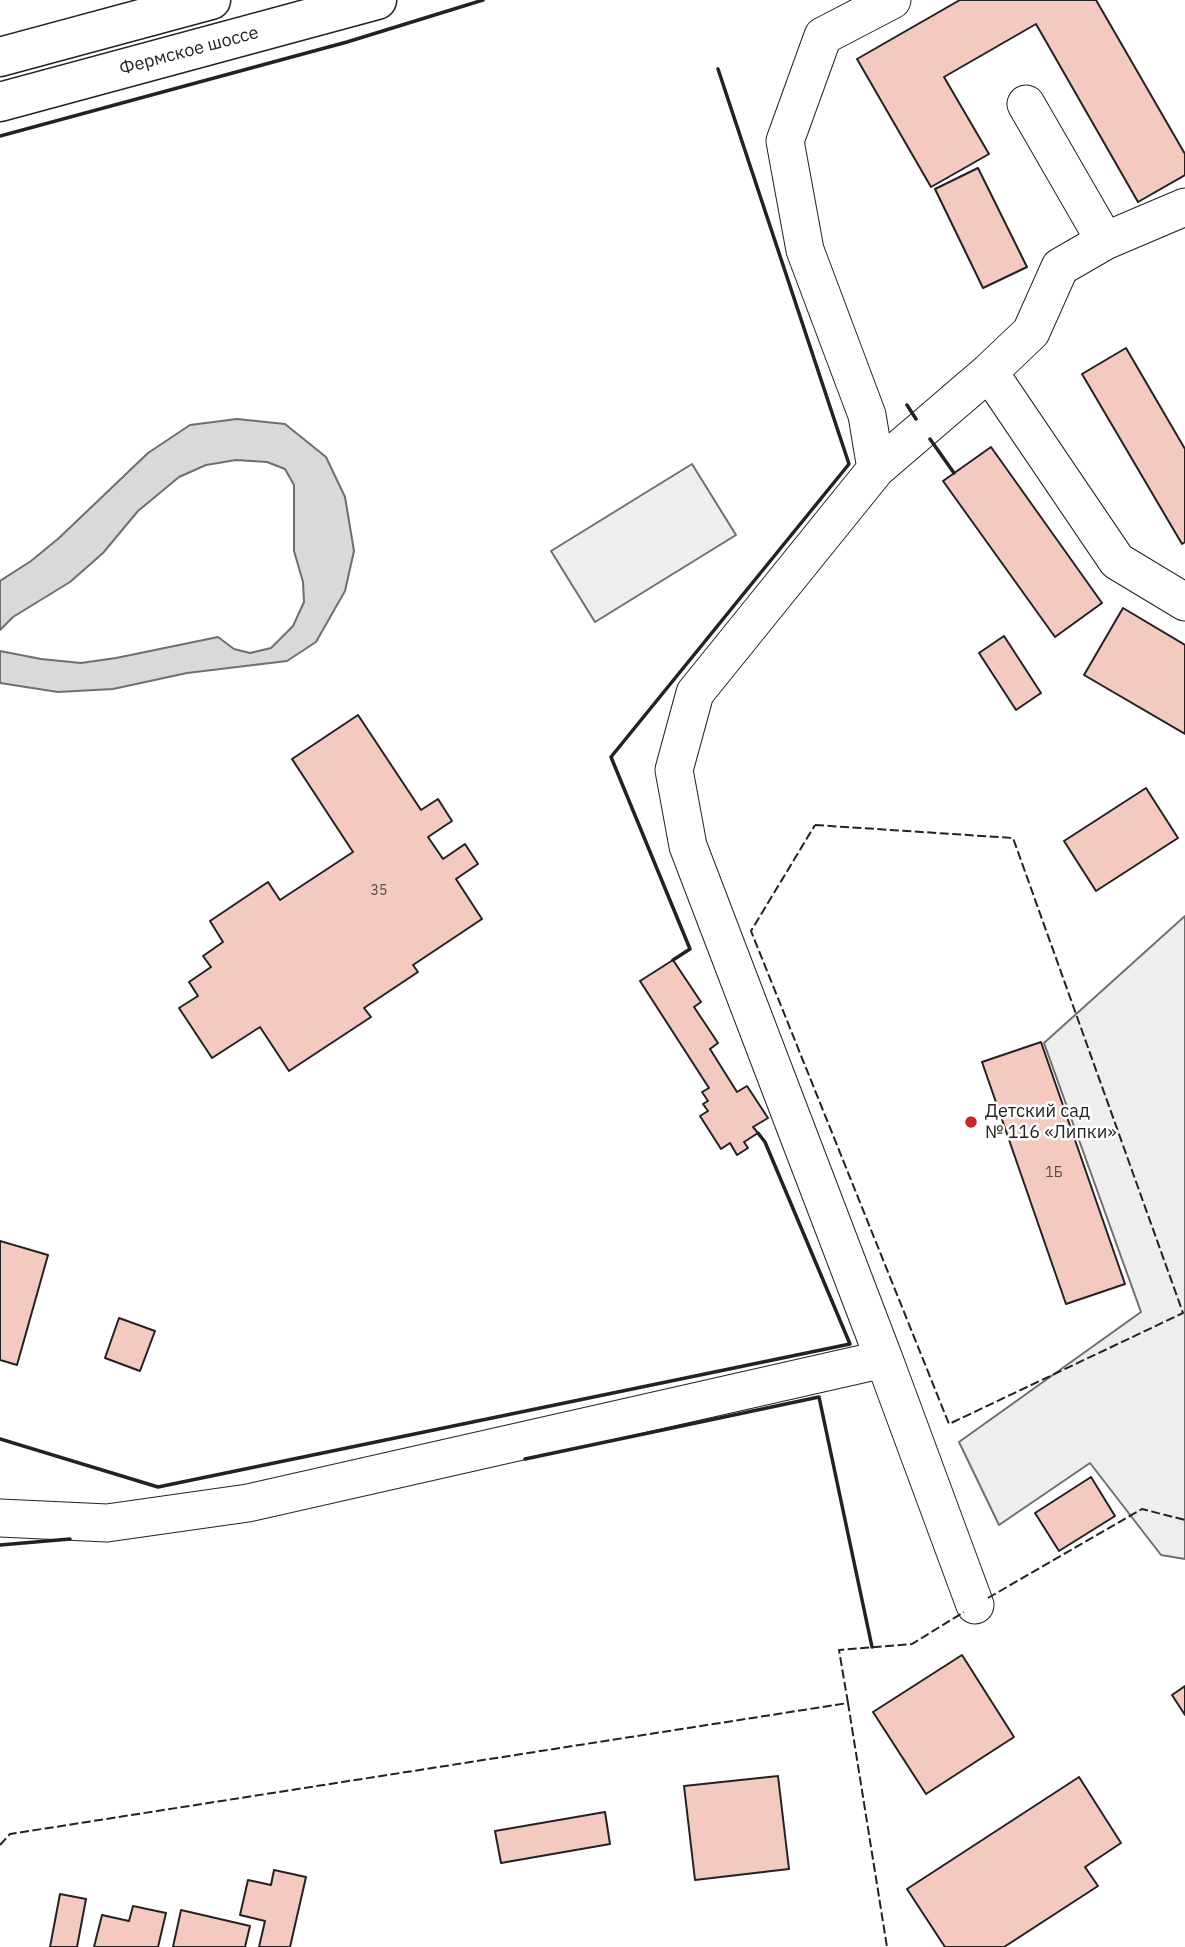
<!DOCTYPE html>
<html>
<head>
<meta charset="utf-8">
<style>
	body { margin:0 }
	canvas { display:block; background:#fff }
</style>
</head>
<body>
<canvas width="1185" height="1947"></canvas>
<script>
const c = document.querySelector('canvas').getContext('2d');
c.lineJoin = 'round';
function fillPath(path, color) { c.fillStyle = color; c.fill(path, 'evenodd'); }
const toPath = rows => new Path2D(rows.map(r => 'M' + r).join(''));
function strokePath(path, color, width, dash) { c.strokeStyle = color; c.lineWidth = width; c.lineCap = dash ? 'butt' : 'round'; c.setLineDash(dash || []); c.stroke(path); }
function drawText(font, color, halo, rows, align = 'center') {
  c.font = font + ' "IBM Plex Sans",sans-serif'; c.lineWidth = 5; c.setLineDash([]); c.textBaseline = 'middle'; c.strokeStyle = halo; c.fillStyle = color; for (const [text, x, y, turn = 0] of rows) {
    c.save(); c.translate(x, y); c.rotate((+turn || 0) * Math.PI / 180); c.textAlign = isNaN(turn) ? turn : align; if (halo) c.strokeText(text, 0, 0); c.fillText(text, 0, 0); c.restore();
  }
}
const green = toPath([
	[692,464,736,535,595,622,551,551,692,464],
	[1185,916,1185,1559,1161,1555,1090,1463,999,1525,959,1442,1141,1312,1044,1043,1185,916]
]);
const water = toPath([
	[237,419,285,424,326,457,345,497,354,551,345,591,316,642,287,661,187,673,113,689,58,692,0,683,0,651,41,659,81,663,116,658,218,637,234,649,250,653,271,648,293,626,304,602,303,582,294,551,294,485,285,469,267,462,236,460,206,465,179,477,138,511,103,553,70,582,13,617,0,630,0,581,31,561,59,538,148,453,190,425,237,419]
]);
const building = toPath([
	[960,0,1096,0,1185,154,1185,175,1138,202,1036,24,944,77,989,154,931,187,857,59,960,0],
	[978,168,1027,267,983,288,935,189,978,168],
	[1126,348,1185,449,1185,542,1182,544,1082,374,1126,348],
	[991,447,1102,603,1055,637,943,481,991,447],
	[1123,608,1185,645,1185,734,1084,675,1123,608],
	[1004,636,1041,693,1016,710,979,653,1004,636],
	[358,715,421,810,438,799,452,821,428,837,443,859,465,844,478,864,456,879,482,919,413,965,418,972,364,1008,371,1017,289,1071,260,1027,212,1058,179,1008,198,996,189,982,211,967,203,956,223,942,210,921,268,882,280,900,353,852,292,759,358,715],
	[1146,788,1178,838,1096,891,1064,841,1146,788],
	[673,960,701,1002,694,1007,718,1043,710,1049,737,1092,747,1086,768,1118,753,1127,758,1133,744,1142,748,1148,737,1155,730,1143,721,1149,700,1116,708,1111,703,1104,708,1101,702,1092,709,1088,640,981,673,960],
	[1041,1042,1125,1284,1066,1304,982,1062,1041,1042],
	[0,1241,48,1255,17,1365,0,1360,0,1241],
	[119,1318,155,1331,140,1371,105,1358,119,1318],
	[1091,1477,1115,1516,1059,1551,1035,1513,1091,1477],
	[962,1655,1014,1737,926,1794,873,1712,962,1655],
	[1185,1686,1185,1715,1172,1695,1185,1686],
	[778,1776,789,1869,695,1880,684,1786,778,1776],
	[1079,1777,1121,1843,1085,1867,1098,1886,1004,1947,945,1947,907,1889,1079,1777],
	[605,1812,610,1844,501,1863,495,1831,605,1812],
	[274,1870,306,1877,290,1947,259,1947,265,1921,240,1915,248,1880,271,1885,274,1870],
	[60,1894,86,1899,77,1947,50,1947,60,1894],
	[133,1906,166,1913,158,1947,94,1947,102,1915,129,1921,133,1906],
	[181,1910,250,1926,245,1947,173,1947,181,1910]
]);
const minor = toPath([
	[1026,104,1105,241],
	[989,372,1117,561,1185,602],
	[876,469,989,372,1031,332,1060,267,1105,241,1185,207],
	[884,1359,975,1605],
	[0,1518,107,1523,248,1503,884,1359,688,846,674,770,695,693,876,469,867,415,805,250,785,141,823,36,892,0]
]);
const major = toPath([
	[0,57,211,0],
	[0,102,377,0]
]);
const fence = toPath([
	[815,825,1013,838,1183,1313,949,1424,751,931,815,825],
	[988,1598,1142,1509,1185,1520],
	[848,1703,839,1650,912,1644,964,1612],
	[0,1845,10,1834,848,1703,887,1947]
]);
const wall = toPath([
	[0,136,347,42,483,0],
	[907,405,916,419],
	[930,439,954,473],
	[673,960,690,949,611,757,849,464,718,69],
	[0,1439,158,1487,850,1344,765,1142,758,1133],
	[525,1459,819,1397,872,1647],
	[0,1545,70,1539]
]);
const markers = [
	[971,1122,7,"#c62828"]
];
const numberNames = [
	["35",379,891],
	["1Б",1054,1173]
];
const streetNames = [
	["Фермское шоссе",189,51,-15]
];
const poiNames = [
	["Детский сад",985,1112],
	["№ 116 «Липки»",985,1133]
];
fillPath(green, '#eee');
strokePath(green, '#6f6f6f', 2);
fillPath(water, '#d9d9d9');
strokePath(water, '#6f6f6f', 2);
fillPath(building, '#f3c9c0');
strokePath(building, '#222', 2);
strokePath(minor, '#222', 39);
strokePath(major, '#222', 41);
strokePath(minor, '#fff', 37);
strokePath(major, '#fff', 38);
strokePath(fence, '#222', 2, [9, 3.5]);
strokePath(wall, '#222', 3.5);
for (const [x, y, r, color] of markers) { const dot = new Path2D(); dot.arc(x, y, r, 0, 2 * Math.PI); c.fillStyle = color; c.fill(dot); strokePath(dot, '#fff', 2.5); }
drawText('14px', '#564c4a', null, numberNames);
drawText('18px', '#222', '#fff', streetNames);
drawText('18px', '#222', '#fff', poiNames, 'left');
</script>
</body>
</html>
